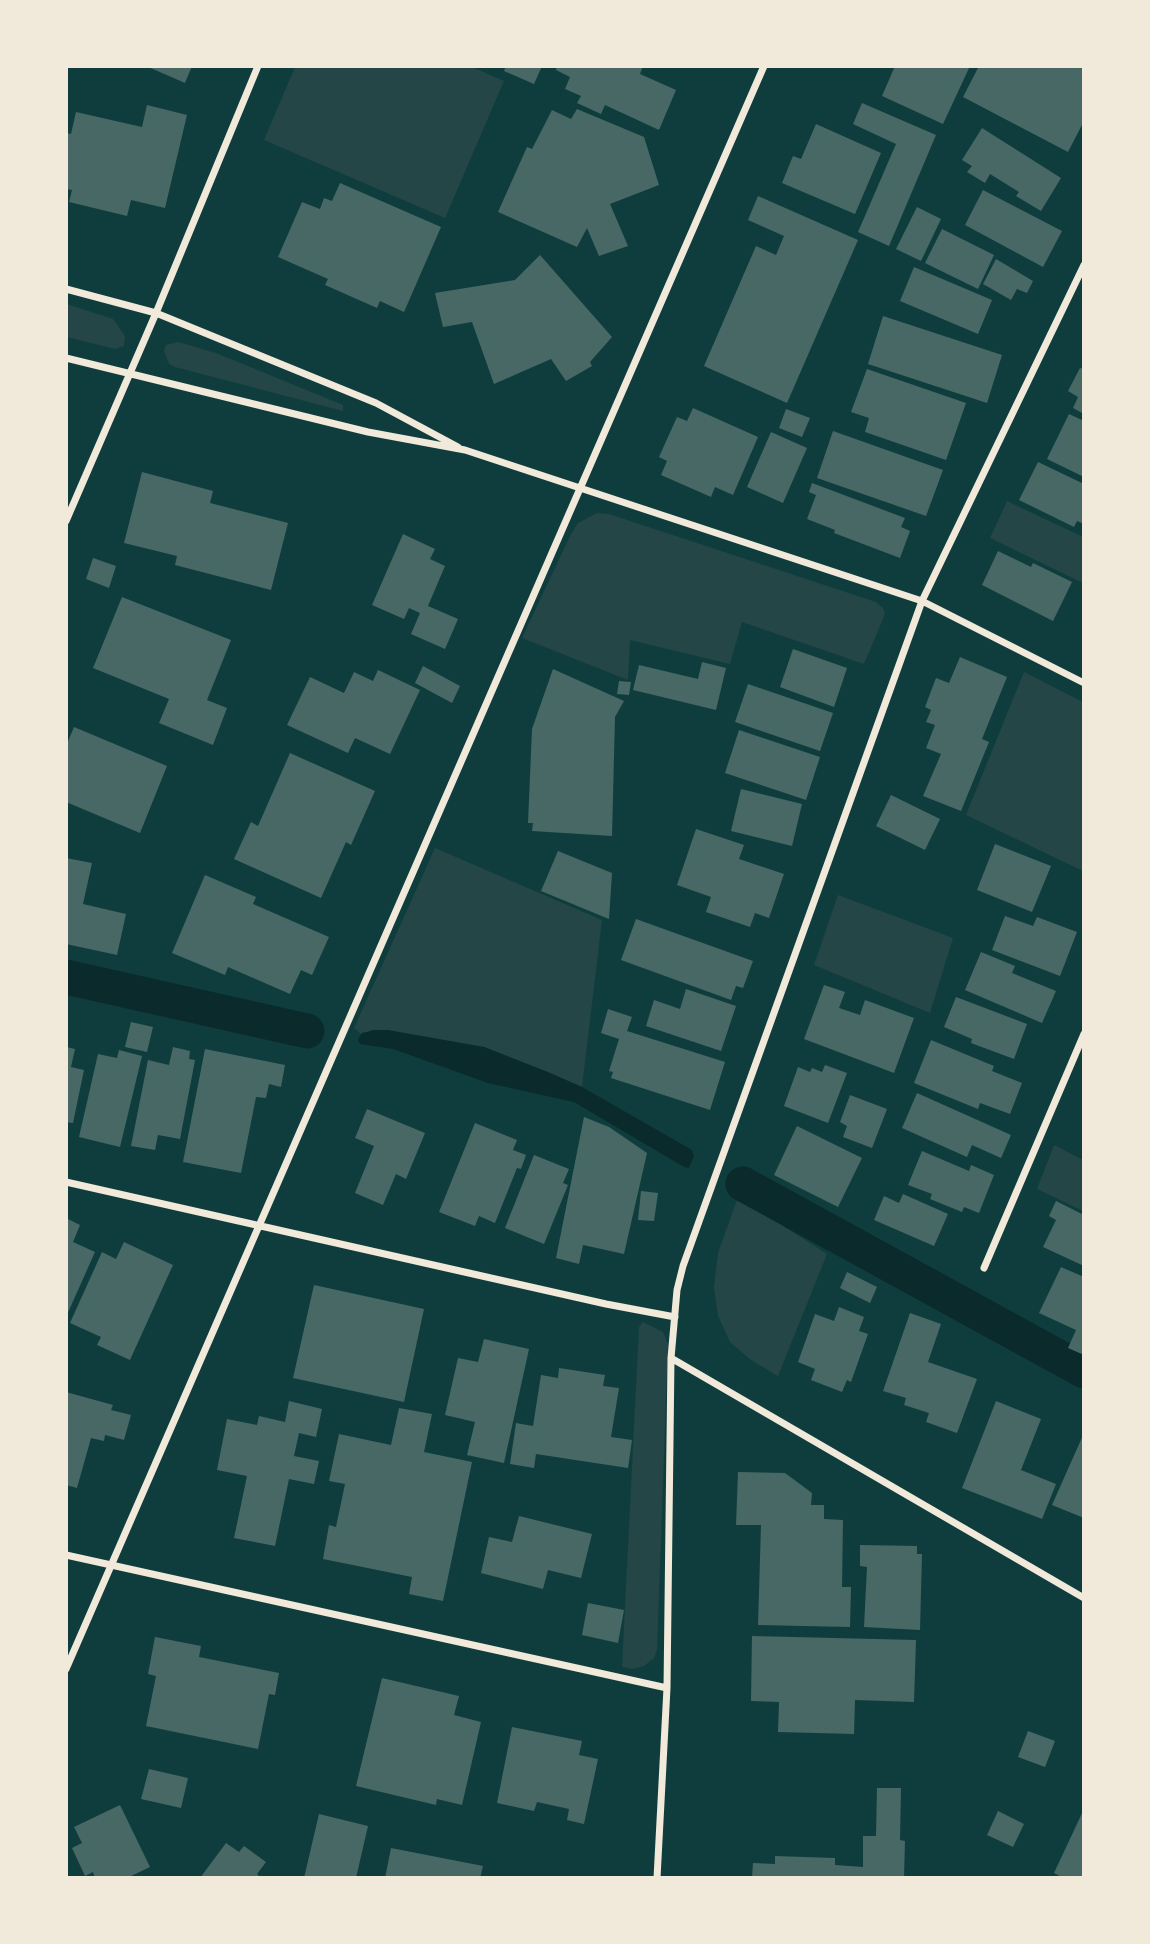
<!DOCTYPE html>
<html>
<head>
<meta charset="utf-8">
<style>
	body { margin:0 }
	#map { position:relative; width:1150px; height:1944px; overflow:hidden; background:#0f3d3e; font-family:"DM Sans",sans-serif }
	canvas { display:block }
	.frame { position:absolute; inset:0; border:68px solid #f1e9da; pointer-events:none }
</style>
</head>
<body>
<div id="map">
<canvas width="1150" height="1944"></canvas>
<div class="frame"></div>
</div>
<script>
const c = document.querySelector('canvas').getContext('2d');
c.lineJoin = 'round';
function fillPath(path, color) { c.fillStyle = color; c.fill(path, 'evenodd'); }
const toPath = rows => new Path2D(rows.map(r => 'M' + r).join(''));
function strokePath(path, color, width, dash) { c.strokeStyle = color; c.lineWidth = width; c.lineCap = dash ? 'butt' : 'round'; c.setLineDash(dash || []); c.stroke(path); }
const green = toPath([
	[295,67,472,67,504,81,445,218,264,140],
	[67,304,113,319,125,336,124,346,115,349,67,337],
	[178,342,216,353,343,405,343,411,175,367,169,364,164,351,166,345],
	[1007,501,1083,537,1083,583,990,538],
	[597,513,609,514,876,602,883,608,885,614,864,664,742,622,730,664,630,640,628,680,522,638,570,536,578,523],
	[1024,672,1083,702,1083,871,966,815],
	[435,848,602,920,582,1087,484,1047,363,1032,361,1034,354,1028],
	[838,895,953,938,930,1013,814,965],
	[1054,1145,1083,1160,1083,1211,1037,1189],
	[738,1197,827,1254,778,1376,751,1360,730,1342,718,1316,714,1287,718,1253],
	[643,1322,663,1332,668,1344,657,1649,654,1658,644,1666,632,1669,622,1667,639,1327]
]);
const water = toPath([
	[373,1030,388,1030,484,1047,548,1072,582,1087,692,1150,694,1156,689,1168,684,1167,574,1102,488,1083,393,1049,360,1044,358,1040,361,1034]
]);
const canal = toPath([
	[66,977,307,1031],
	[743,1184,1084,1371]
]);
const building = toPath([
	[146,66,192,66,185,83],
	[506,66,542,66,534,84,504,71],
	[557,66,643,66,640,74,676,90,659,130,605,105,601,114,577,103,581,96,565,89,570,77,556,70],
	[895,66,970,66,943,124,882,96],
	[979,66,1078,66,1084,70,1084,121,1068,152,963,97],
	[862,103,936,135,889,246,858,232,896,144,853,124],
	[147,105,187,115,165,208,131,200,127,216,69,202,72,190,66,189,66,133,71,134,76,112,142,127],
	[577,109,644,137,659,185,610,204,628,246,599,256,587,228,577,247,498,212,527,147,532,149,552,110,571,119],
	[816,124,881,153,855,214,782,183,793,156,801,159],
	[982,128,1061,178,1041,211,1016,196,1019,192,990,174,985,183,967,172,972,166,962,160],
	[340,183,441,227,404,312,380,301,377,308,325,285,328,279,278,257,302,202,320,209,324,198,332,201],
	[983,190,1062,231,1043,267,965,225],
	[758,196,858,240,787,403,704,366,756,246,776,255,784,236,748,220],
	[917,207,941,219,921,261,896,249],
	[942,229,994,255,978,289,925,263],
	[540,255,612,337,590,362,592,366,566,381,551,359,494,384,472,322,443,327,435,293,515,280],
	[996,259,1033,281,1027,293,1017,289,1011,300,983,284],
	[914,267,992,300,978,334,900,301],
	[883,316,1002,355,987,403,868,364],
	[1080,368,1084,369,1084,414,1073,408,1078,397,1068,391],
	[867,369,966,403,946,460,865,432,869,418,851,412],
	[693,408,758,437,733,495,715,487,711,497,661,475,667,461,659,457,677,417,687,421],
	[786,409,810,418,802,437,779,428],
	[1069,414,1084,421,1084,477,1047,459],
	[833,431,943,470,926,516,817,478],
	[771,432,807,448,783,503,747,487],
	[1038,462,1084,484,1084,524,1077,521,1074,527,1019,500],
	[142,472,213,491,210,503,288,523,271,590,175,565,177,556,124,543],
	[812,483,905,518,901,527,910,531,900,558,834,533,835,530,807,519,816,495,809,492],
	[403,534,435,549,430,559,445,566,428,606,458,619,445,649,411,634,420,613,409,608,404,619,372,605],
	[998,551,1031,567,1033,563,1072,582,1053,621,982,585],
	[93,558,116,566,109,588,86,579],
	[122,597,231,640,207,700,227,708,213,745,159,723,169,699,93,668],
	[793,649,847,668,834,707,780,687],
	[960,657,1007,677,982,739,989,742,961,811,923,796,941,754,926,748,935,725,926,722,931,710,925,707,936,678,949,683],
	[702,662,726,668,716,710,633,690,639,665,698,679],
	[423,666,460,686,452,703,415,683],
	[553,669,624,701,615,717,612,836,532,831,533,823,528,823,532,729],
	[378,670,420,690,390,754,355,738,348,753,287,725,310,677,344,693,354,672,373,681],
	[619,681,631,682,629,695,617,694],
	[748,684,833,713,820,751,735,722],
	[74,727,167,766,140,833,66,802,66,746],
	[739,730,820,757,806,800,725,773],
	[290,753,375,791,351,845,346,842,321,898,234,859,251,822,258,826],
	[741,789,802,804,792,846,731,831],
	[891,795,940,819,925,850,876,826],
	[696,829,744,845,739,859,784,874,769,918,755,913,750,927,706,912,711,897,677,885],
	[995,844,1051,866,1032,912,977,890],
	[558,851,612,873,609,919,541,891],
	[66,858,92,863,83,904,126,914,117,955,66,944],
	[205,875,256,897,253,904,329,937,312,975,301,970,290,994,228,967,225,975,172,953],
	[1005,916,1033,926,1037,917,1077,932,1060,976,992,950],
	[636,919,753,961,743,988,736,986,731,1000,621,960],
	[981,952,1015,966,1012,973,1056,991,1042,1023,965,990],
	[824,985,845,992,839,1008,860,1015,865,1000,914,1018,894,1073,804,1039],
	[686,989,736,1006,721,1051,646,1026,654,1000,680,1009],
	[956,997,1027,1024,1014,1059,971,1043,972,1039,944,1027],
	[608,1009,632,1017,627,1031,725,1062,710,1110,611,1078,613,1072,609,1071,619,1039,601,1033],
	[131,1022,153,1027,147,1052,125,1047],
	[931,1040,994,1066,992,1071,1022,1083,1010,1114,980,1103,978,1109,914,1083],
	[66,1047,75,1049,71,1067,84,1070,73,1123,66,1122],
	[173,1047,190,1051,189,1059,195,1060,180,1139,158,1135,155,1150,131,1146,148,1060,169,1065],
	[205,1049,285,1065,281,1087,269,1084,266,1098,256,1097,241,1173,183,1162],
	[119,1050,142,1056,120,1147,79,1137,98,1054,117,1058],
	[825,1065,847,1073,828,1123,784,1106,798,1067,810,1072,812,1068,822,1072],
	[917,1093,1011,1135,1001,1158,972,1145,967,1157,902,1128],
	[850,1095,887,1109,872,1148,843,1137,847,1126,840,1122],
	[367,1109,425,1133,406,1179,396,1174,383,1205,355,1193,374,1146,355,1138],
	[584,1117,609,1127,647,1153,624,1254,583,1245,579,1264,556,1258],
	[475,1123,517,1140,513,1150,526,1155,521,1169,517,1168,495,1223,479,1216,475,1226,439,1212],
	[797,1126,862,1158,838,1207,774,1175],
	[922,1151,969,1171,971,1165,994,1175,979,1213,964,1207,962,1212,930,1199,932,1194,908,1185],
	[534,1155,569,1169,563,1183,568,1185,544,1244,505,1228],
	[641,1191,658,1193,654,1221,638,1220],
	[903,1194,948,1214,934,1246,874,1220,884,1196,899,1203],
	[1056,1201,1084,1215,1084,1266,1043,1247,1056,1220,1049,1216],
	[66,1218,80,1225,73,1242,95,1252,66,1317],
	[124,1242,173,1265,130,1360,97,1345,101,1337,70,1323,102,1252,116,1259],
	[1061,1267,1084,1277,1084,1355,1068,1348,1076,1330,1039,1313],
	[847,1272,877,1287,870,1303,840,1288],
	[314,1285,424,1309,404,1402,293,1378],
	[839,1307,864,1317,859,1331,868,1334,851,1382,847,1380,842,1392,811,1380,815,1369,798,1362,815,1314,834,1321],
	[910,1313,941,1324,928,1362,977,1379,957,1433,926,1422,929,1413,904,1405,906,1398,883,1391],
	[484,1339,529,1349,504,1463,467,1455,475,1422,445,1415,458,1358,478,1362],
	[559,1368,605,1375,603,1386,619,1388,611,1437,632,1440,628,1468,536,1454,534,1468,510,1464,516,1423,533,1426,541,1375,558,1378],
	[66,1392,113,1405,111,1410,131,1415,124,1440,105,1435,104,1441,91,1438,77,1488,66,1485],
	[289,1401,322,1409,316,1437,299,1433,294,1456,319,1461,314,1484,289,1479,275,1546,234,1538,247,1476,217,1470,227,1419,257,1425,259,1416,285,1422],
	[996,1401,1041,1419,1021,1470,1056,1484,1042,1519,962,1488],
	[399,1408,432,1414,424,1452,472,1462,443,1601,409,1594,412,1577,323,1559,329,1525,336,1527,345,1484,329,1481,339,1434,391,1445],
	[1084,1433,1084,1518,1052,1505],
	[738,1472,785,1473,812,1493,811,1505,824,1505,824,1519,843,1520,842,1587,851,1587,850,1627,758,1625,761,1525,736,1525],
	[519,1516,592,1534,581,1578,548,1570,543,1589,481,1573,489,1537,512,1542],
	[860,1545,917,1546,917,1554,922,1554,920,1630,864,1627,867,1567,860,1566],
	[588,1603,624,1610,618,1643,582,1635],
	[752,1636,916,1640,914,1702,855,1700,854,1734,778,1732,779,1702,751,1701],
	[155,1637,201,1646,199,1657,279,1673,275,1695,269,1694,258,1749,146,1726,156,1676,148,1674],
	[382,1678,459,1696,454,1715,481,1722,462,1805,437,1799,436,1805,356,1786],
	[512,1727,582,1741,579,1755,598,1759,584,1824,567,1820,569,1809,537,1802,534,1811,497,1803],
	[1028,1731,1055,1741,1045,1767,1018,1757],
	[149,1769,188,1778,181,1808,141,1799],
	[877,1788,901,1788,900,1840,905,1841,904,1878,752,1878,753,1863,775,1864,775,1856,835,1858,835,1865,863,1867,863,1836,876,1836],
	[120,1805,150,1867,127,1878,95,1878,93,1872,85,1876,72,1848,82,1843,74,1827],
	[1084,1809,1084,1878,1063,1878,1054,1873],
	[998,1811,1024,1824,1013,1847,987,1835],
	[319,1814,368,1826,356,1878,304,1878],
	[226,1843,239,1852,244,1846,266,1862,257,1874,261,1878,200,1878],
	[391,1848,483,1866,480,1878,385,1878]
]);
const minor = toPath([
	[66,289,156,313,376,403,458,447],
	[66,358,368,432,465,450,922,601,1084,683],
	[66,521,156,313,258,66],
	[66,1182,606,1304,675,1317],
	[984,1268,1084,1034],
	[671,1358,1084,1598],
	[66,1555,667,1688],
	[66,1669,764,66],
	[657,1878,667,1688,671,1358,677,1290,683,1266,922,601,1084,265]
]);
fillPath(green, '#244646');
fillPath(water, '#0a2a2b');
strokePath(canal, '#0a2a2b', 35);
fillPath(building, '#486865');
strokePath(minor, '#f1e9da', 7);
</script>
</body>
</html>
